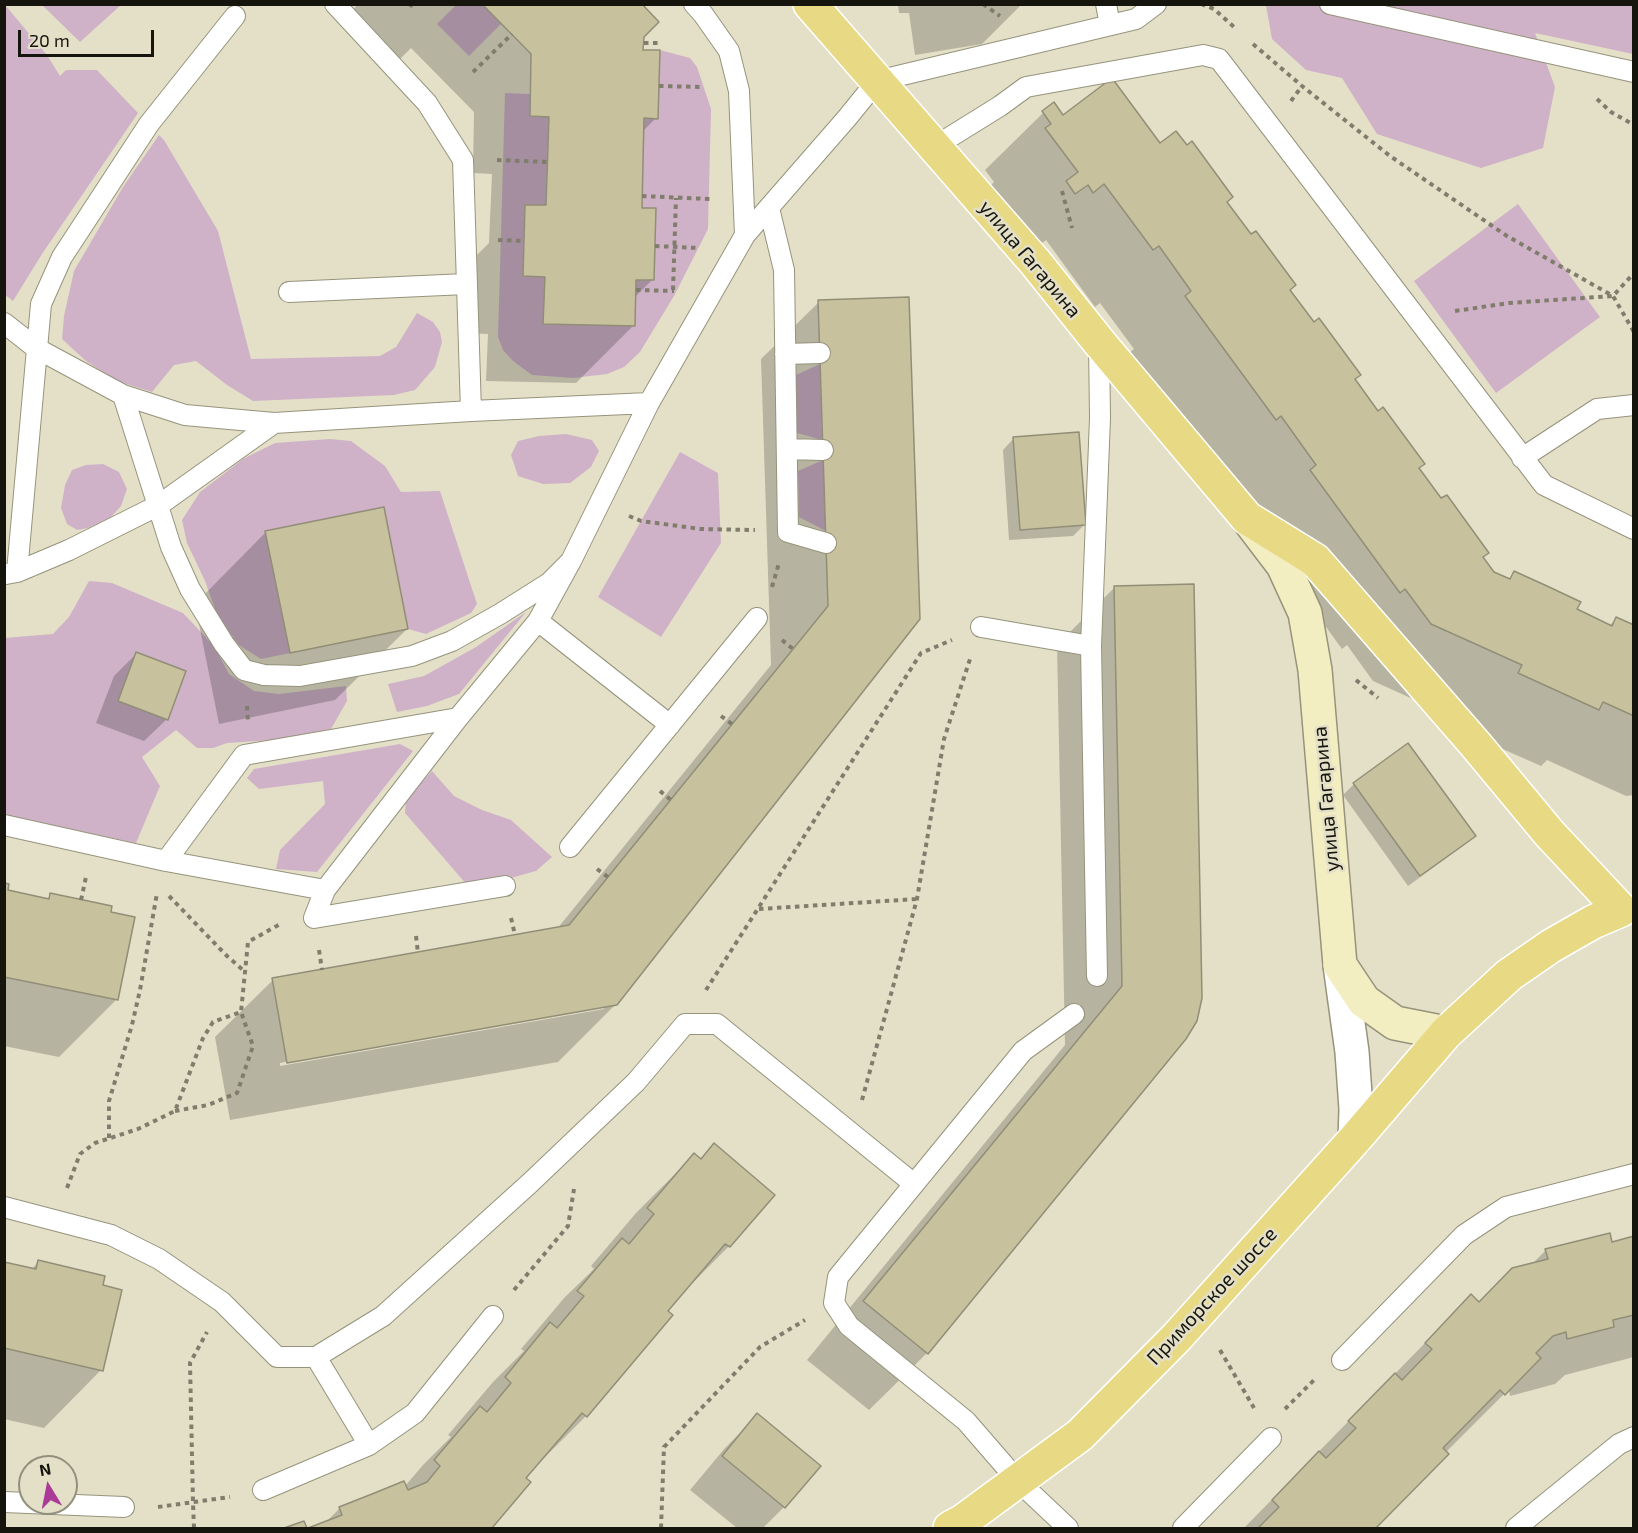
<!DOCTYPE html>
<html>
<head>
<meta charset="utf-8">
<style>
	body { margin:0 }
	#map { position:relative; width:1638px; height:1533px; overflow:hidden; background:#e4e0c8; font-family:"Exo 2",sans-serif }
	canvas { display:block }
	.frame { position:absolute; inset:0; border:6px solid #16150d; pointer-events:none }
	.north { position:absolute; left:18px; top:1455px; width:60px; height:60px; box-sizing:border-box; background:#e4e0c8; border:2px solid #928f7d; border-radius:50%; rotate:350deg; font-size:16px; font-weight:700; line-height:24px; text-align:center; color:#16150d }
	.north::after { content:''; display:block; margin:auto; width:21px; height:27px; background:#aa3b97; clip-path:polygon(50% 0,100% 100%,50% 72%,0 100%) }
	.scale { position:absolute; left:18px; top:30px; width:136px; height:27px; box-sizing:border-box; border:3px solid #16150d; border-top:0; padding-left:8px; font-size:18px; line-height:21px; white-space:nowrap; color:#16150d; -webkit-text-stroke:4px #e4e0c8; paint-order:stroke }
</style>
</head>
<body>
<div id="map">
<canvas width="1638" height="1533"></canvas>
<div class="frame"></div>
<div class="north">N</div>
<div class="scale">20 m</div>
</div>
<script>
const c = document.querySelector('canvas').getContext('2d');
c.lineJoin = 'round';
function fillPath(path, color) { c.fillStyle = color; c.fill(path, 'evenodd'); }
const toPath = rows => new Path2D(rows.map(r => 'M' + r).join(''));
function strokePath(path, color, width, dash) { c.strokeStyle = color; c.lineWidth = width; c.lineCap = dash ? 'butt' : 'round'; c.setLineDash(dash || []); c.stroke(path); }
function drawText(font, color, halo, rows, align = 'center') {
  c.font = font + ' "Exo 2",sans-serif'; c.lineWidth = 5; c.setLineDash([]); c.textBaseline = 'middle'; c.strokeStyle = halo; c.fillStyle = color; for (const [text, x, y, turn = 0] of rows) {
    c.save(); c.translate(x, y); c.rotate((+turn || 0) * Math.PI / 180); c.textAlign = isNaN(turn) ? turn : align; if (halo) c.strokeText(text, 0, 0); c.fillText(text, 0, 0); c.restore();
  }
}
const green = toPath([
	[482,4,501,24,469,56,437,24,456,5],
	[5,5,47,55,60,76,66,70,97,70,138,113,42,254,13,301,4,294],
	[42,5,121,5,80,42],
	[1266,5,1633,5,1633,54,1535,33,1555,87,1543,148,1481,168,1377,134,1342,78,1306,70,1272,39],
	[660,50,690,58,697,67,711,109,708,229,674,296,640,352,624,367,607,374,573,378,532,375,513,361,503,350,498,337,505,93,530,94,530,116,549,117,546,205,525,205,523,276,545,277,543,323,634,326,636,280,654,280,642,208,644,118,658,119],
	[159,135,164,140,218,231,251,359,380,356,396,347,417,313,433,322,440,332,442,342,435,367,415,390,394,395,253,401,227,385,196,361,174,365,152,392,117,381,86,361,62,339,64,316,74,271,123,187],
	[1518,204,1600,317,1496,393,1414,281],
	[820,364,822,440,797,433,796,375],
	[566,434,592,440,599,451,591,467,570,483,543,484,518,476,511,455,518,441,539,436],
	[330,439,351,441,385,466,401,492,440,491,477,604,471,613,426,634,408,629,384,507,265,531,290,653,261,659,239,645,218,617,205,581,187,543,182,520,200,492,243,459,275,443],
	[680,452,718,473,721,543,661,637,598,597],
	[823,460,826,531,799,517,798,471],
	[103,464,119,472,127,489,121,506,110,518,88,528,77,530,67,524,61,508,65,485,72,470,86,465],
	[89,581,112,583,183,613,214,646,229,674,254,691,279,694,346,686,347,701,331,729,273,740,227,743,213,748,197,748,176,730,142,757,160,786,136,843,5,815,4,638,53,634,69,617],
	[526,612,459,694,427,706,397,712,388,684,424,676,476,647],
	[400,744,413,751,317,872,276,869,280,850,325,804,323,781,259,789,247,778,254,769],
	[432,771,454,796,482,810,511,820,552,857,536,871,511,878,467,885,405,813,406,800]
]);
const shadow = toPath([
	[358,4,640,4,642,51,656,118,642,132,640,210,652,280,634,298,633,326,576,383,486,381,488,334,466,333,468,264,489,243,492,174,473,173,474,112,411,48,400,59,352,11],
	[898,4,1022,4,982,44,915,55,909,13,899,13],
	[1053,105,1062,117,1159,145,1226,203,1493,573,1508,580,1514,573,1575,610,1609,626,1616,619,1634,627,1634,795,1626,796,1547,760,1541,766,1462,731,1466,723,1373,681,1347,645,1342,649,1128,354,1134,349,1100,303,1095,307,1046,240,1035,249,989,187,994,182,985,170,1043,113],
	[819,302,918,619,616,1004,558,1062,230,1120,215,1037,273,980,557,929,771,665,761,359],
	[604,1006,604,1009,280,1066,280,1063],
	[1014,438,1084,525,1073,536,1009,540,1003,450],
	[266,532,407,629,335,700,219,724,195,604],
	[1115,587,1200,998,927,1353,869,1410,807,1360,1065,1045,1057,645],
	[136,654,167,719,144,741,96,723,114,676],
	[1408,745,1474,836,1463,846,1408,886,1343,795,1354,784],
	[4,885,6,891,46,900,51,895,117,999,59,1057,4,1046],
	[714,1145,729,1246,665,1311,671,1316,586,1416,524,1478,529,1483,490,1528,312,1528,324,1524,340,1508,404,1483,405,1486,423,1465,451,1437,448,1435,493,1382,524,1351,521,1349,565,1297,594,1269,591,1266,636,1213,694,1155,699,1160],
	[1634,1238,1634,1357,1565,1375,1555,1384,1510,1396,1509,1389,1445,1453,1446,1454,1374,1528,1244,1528,1471,1296,1479,1304,1532,1264,1546,1250,1611,1243],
	[39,1261,101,1286,101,1370,44,1428,4,1419,4,1263,31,1270],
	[758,1415,784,1507,763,1528,737,1528,690,1490,725,1448]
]);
const building = toPath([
	[482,4,642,4,659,22,644,37,643,50,660,50,658,119,644,118,642,208,656,208,654,280,636,280,635,326,543,324,545,277,523,276,525,205,546,205,549,117,530,116,531,54,482,4],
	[1112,78,1160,143,1176,131,1187,145,1192,141,1233,197,1227,202,1251,234,1256,231,1296,285,1290,290,1314,322,1319,318,1361,375,1355,379,1378,411,1383,407,1425,464,1419,468,1441,498,1447,495,1489,553,1483,557,1494,572,1510,579,1514,571,1547,586,1581,602,1577,609,1612,626,1616,617,1634,625,1634,716,1603,702,1599,710,1518,673,1522,665,1431,624,1405,589,1400,593,1310,470,1316,465,1281,416,1276,420,1185,296,1191,291,1159,246,1153,250,1104,184,1093,193,1088,185,1075,194,1066,181,1078,172,1045,128,1051,124,1042,111,1054,102,1063,115,1112,78],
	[909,297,920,619,617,1005,287,1063,272,978,569,925,828,606,818,300,909,297],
	[1079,432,1086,525,1020,530,1013,437,1079,432],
	[384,507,408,629,290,653,265,531,384,507],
	[1194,584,1202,998,1197,1021,1186,1039,928,1354,863,1301,1122,986,1114,586,1194,584],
	[136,652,186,671,168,720,118,701,136,652],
	[1408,743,1476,836,1420,876,1353,783,1408,743],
	[4,883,9,884,8,890,49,899,50,893,112,906,111,912,135,917,118,1000,4,977,4,883],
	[714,1143,775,1195,730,1247,725,1244,668,1311,673,1315,587,1417,582,1413,526,1478,531,1482,492,1528,308,1528,342,1515,339,1507,372,1494,404,1481,408,1490,427,1482,440,1466,434,1460,480,1406,487,1412,511,1383,505,1377,550,1322,557,1328,584,1296,577,1291,622,1238,629,1244,654,1214,647,1208,694,1153,701,1159,714,1143],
	[1610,1233,1612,1242,1634,1236,1634,1315,1613,1320,1614,1327,1567,1339,1566,1332,1553,1336,1536,1353,1541,1358,1505,1395,1500,1390,1443,1448,1449,1454,1376,1528,1258,1528,1279,1507,1272,1500,1319,1451,1326,1458,1356,1428,1348,1421,1395,1373,1402,1380,1432,1349,1425,1343,1471,1294,1479,1302,1512,1268,1548,1259,1545,1249,1610,1233],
	[38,1260,105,1276,103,1285,122,1290,103,1371,4,1348,4,1262,36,1269,38,1260],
	[757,1413,821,1466,785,1508,722,1456,757,1413],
	[304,1521,307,1528,284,1528,304,1521]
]);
const path = toPath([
	[983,4,1000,16],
	[1201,4,1214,9,1234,27],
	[410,7,412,4],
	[644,43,661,43],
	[1253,44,1302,86,1390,156,1507,236,1613,296,1634,332],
	[473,72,512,34],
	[659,86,704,87],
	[1597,99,1611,112,1634,125],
	[1291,101,1302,86],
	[497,160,547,162],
	[1062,191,1072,228],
	[642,196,710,199],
	[498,240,524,241],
	[655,246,699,248],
	[636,290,674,291],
	[673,290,676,198],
	[1455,311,1509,303,1613,296,1634,273],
	[629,516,641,521,701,529,755,530],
	[772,587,779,563],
	[782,640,793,649],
	[1356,680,1378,698],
	[247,706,248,722],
	[721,716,732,724],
	[660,791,671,800],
	[597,869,608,877],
	[169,896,227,956,244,971],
	[81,900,86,877],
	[759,909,917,899],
	[511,918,515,935],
	[416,936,418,953],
	[319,950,322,970],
	[706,990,921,653,952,640],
	[862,1100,917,899,944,739,970,659],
	[175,1111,208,1105,237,1093,253,1046,241,1012],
	[109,1138,109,1101,132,1025,140,990,157,893],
	[67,1188,80,1154,95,1143,138,1129,175,1111,203,1038,213,1022,241,1012,248,942,282,923],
	[514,1290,568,1226,574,1189],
	[1220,1350,1254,1408],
	[1285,1409,1316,1378],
	[158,1507,230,1497],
	[194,1528,193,1503,190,1363,207,1332],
	[661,1528,664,1447,760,1347,805,1320]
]);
const lane = toPath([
	[335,4,427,103,463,160,471,411],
	[694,4,703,14,729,51,739,91,745,235],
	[1106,4,1110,25],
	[1330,4,1634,72],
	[934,147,1000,106,1026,87,1203,55,1219,59,1544,485,1634,529],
	[769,208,784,270,788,532,826,543],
	[289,292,466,284],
	[4,323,36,348,123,395,185,415,274,423,471,411,649,403,745,235,847,118,877,81,1136,19,1156,4],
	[785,354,820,353],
	[123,395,171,547,190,589,224,644,244,670,264,675,300,676,412,656,452,641,500,614,549,583,571,561],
	[787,449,823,450],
	[1522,458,1597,409,1634,405],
	[17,572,41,304,62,257,149,124,235,16],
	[6,574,17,572,69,550,159,505,274,423],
	[538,621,670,725],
	[981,627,1091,646],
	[4,825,166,861,325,890,314,918,505,886],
	[570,847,757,618],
	[166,861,244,755,458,718],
	[325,890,458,718,538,621,571,561,649,403],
	[1097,976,1091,646,1100,418,1099,342],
	[4,1207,111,1235,159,1259,222,1302,277,1357,316,1357,369,1445],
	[316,1357,383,1316,530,1183,636,1082,685,1024,717,1024,914,1184],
	[1342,1360,1464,1235,1506,1207,1634,1174],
	[263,1490,369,1445,415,1413,493,1316],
	[4,1502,124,1507],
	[1068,1528,1018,1481,966,1421,849,1326,834,1303,838,1277,1023,1051,1074,1014],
	[1183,1528,1271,1438],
	[1516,1528,1619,1444,1634,1437]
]);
const street = toPath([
	[1340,965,1352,1052,1356,1109,1355,1139]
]);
const secondary = toPath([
	[1248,519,1283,565,1305,613,1315,670,1340,965,1364,1001,1395,1023,1446,1033]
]);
const primary = toPath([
	[810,4,1035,262,1099,342,1247,518,1315,560,1476,745,1549,833,1621,910,1593,922,1551,946,1509,975,1446,1033,1355,1139,1176,1338,1080,1435,963,1521,950,1528]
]);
const streetNames = [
	["улица Гагарина",1030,259,50],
	["улица Гагарина",1326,799,-95],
	["Приморское шоссе",1212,1296,-47]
];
fillPath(green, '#cfb2c7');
fillPath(shadow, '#0003');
fillPath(building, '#c7c29d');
strokePath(building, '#918e77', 1.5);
strokePath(lane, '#96937c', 22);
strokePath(street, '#96937c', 36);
strokePath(secondary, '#96937c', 36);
strokePath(primary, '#fff', 36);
strokePath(path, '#807d6d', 4, [4.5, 4.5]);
strokePath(lane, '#fff', 20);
strokePath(street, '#fff', 33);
strokePath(secondary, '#f3edc2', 33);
strokePath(primary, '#e8da85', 33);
drawText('20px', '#16150d', '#e4e0c8', streetNames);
</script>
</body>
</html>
